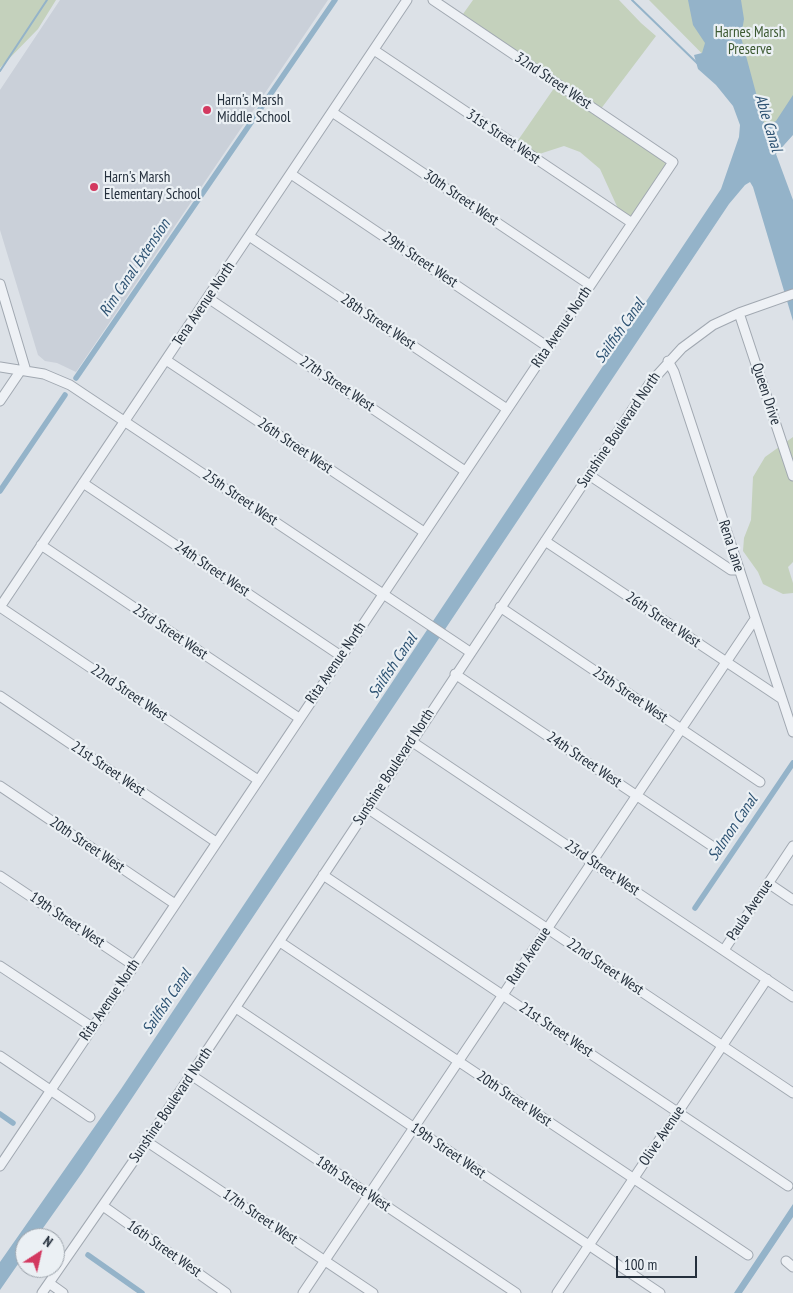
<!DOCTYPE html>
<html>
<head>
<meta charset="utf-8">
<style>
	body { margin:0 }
	#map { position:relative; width:793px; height:1293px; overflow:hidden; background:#dce1e7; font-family:"PT Sans Narrow",sans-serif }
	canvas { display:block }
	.north { position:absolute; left:15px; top:1228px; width:50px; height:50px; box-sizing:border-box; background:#ebf0f4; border:1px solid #9ca3ab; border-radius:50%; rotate:35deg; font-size:14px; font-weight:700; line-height:20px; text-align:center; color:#25303d }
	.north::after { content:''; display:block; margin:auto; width:18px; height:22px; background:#d33960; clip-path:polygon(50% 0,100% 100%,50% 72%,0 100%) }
	.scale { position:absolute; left:616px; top:1256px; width:81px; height:22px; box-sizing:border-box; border:2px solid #25303d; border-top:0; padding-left:6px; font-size:15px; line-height:18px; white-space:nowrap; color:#25303d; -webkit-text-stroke:4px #ebf0f4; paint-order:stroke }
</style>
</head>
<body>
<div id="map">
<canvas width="793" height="1293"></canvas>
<div class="north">N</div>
<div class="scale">100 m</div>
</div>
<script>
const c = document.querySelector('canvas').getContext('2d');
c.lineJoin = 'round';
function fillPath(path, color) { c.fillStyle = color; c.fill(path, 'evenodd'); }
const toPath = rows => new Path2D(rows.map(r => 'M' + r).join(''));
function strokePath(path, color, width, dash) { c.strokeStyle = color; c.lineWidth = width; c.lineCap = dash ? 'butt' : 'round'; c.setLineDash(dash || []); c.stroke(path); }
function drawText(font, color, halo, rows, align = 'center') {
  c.font = font + ' "PT Sans Narrow",sans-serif'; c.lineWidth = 4.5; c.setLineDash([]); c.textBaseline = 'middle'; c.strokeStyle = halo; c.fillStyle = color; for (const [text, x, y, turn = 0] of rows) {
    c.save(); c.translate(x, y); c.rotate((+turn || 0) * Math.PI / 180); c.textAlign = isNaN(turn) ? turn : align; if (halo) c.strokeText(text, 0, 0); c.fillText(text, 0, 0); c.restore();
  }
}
const built = toPath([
	[60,0,328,0,76,372,57,363,45,361,38,355,0,230,0,90]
]);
const green = toPath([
	[0,0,56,0,38,29,0,68],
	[473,0,619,0,641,23,656,36,597,114,667,163,632,224,620,213,600,169,580,152,564,146,530,157,514,146,559,81,463,14],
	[649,0,793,0,793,104,757,147,740,92],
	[793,437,793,562,788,567,793,583,793,593,783,594,763,584,758,572,743,551,744,538,751,520,753,477,765,457]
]);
const water = toPath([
	[688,0,741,0,744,19,741,37,764,123,767,125,776,121,793,95,793,135,776,154,793,200,793,321,753,187,750,182,745,185,729,204,82,1173,36,1238,25,1238,25,1254,0,1290,0,1262,121,1089,721,189,739,137,740,125,733,106,716,85,698,69,694,55,702,53,705,43,693,25],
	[793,1204,793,1217,742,1293,734,1293]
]);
const stream = toPath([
	[632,0,697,63],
	[0,71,47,0]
]);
const canal = toPath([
	[76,378,335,0],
	[0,491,65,395],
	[695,908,793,763],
	[0,1114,13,1123],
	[88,1255,142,1293]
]);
const minor = toPath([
	[374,50,632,223],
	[332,112,590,285],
	[291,174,548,347],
	[249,236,507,409],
	[0,284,26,371],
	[208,298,465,471],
	[739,313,793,476],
	[166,360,424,532],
	[668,361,674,372,793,732],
	[0,367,44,374,70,385,470,652],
	[0,401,21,370],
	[589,475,731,570,739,570],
	[83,483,341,656],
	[545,541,782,699],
	[41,545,299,718],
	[0,607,407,0],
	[0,607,258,780],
	[500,607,760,782],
	[455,674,712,846],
	[0,696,216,842],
	[411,741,793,997],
	[0,786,175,904],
	[367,808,793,1093],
	[323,875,788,1186],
	[0,876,133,965],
	[768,883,793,900],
	[280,942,748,1255],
	[724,950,793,846],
	[0,966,92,1027],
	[236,1008,660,1293],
	[0,1056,90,1117],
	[191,1075,516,1293],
	[146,1141,373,1293],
	[0,1166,673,162,433,0],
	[103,1206,226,1293],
	[786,1261,793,1267],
	[49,1283,63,1293],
	[42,1293,137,1156,650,383,682,348,713,325,739,313,793,294],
	[303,1293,755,619],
	[557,1293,767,979]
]);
const markers = [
	[207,110,5,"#d33960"],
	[94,187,5,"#d33960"]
];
const parkNames = [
	["Harnes Marsh",750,33],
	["Preserve",750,50]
];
const streetNames = [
	["32nd Street West",553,81,34],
	["31st Street West",503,137,34],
	["30th Street West",461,198,34],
	["29th Street West",420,260,34],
	["Tena Avenue North",204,304,-56],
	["28th Street West",378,322,34],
	["Rita Avenue North",562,327,-56],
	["27th Street West",337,384,34],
	["Queen Drive",766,394,72],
	["Sunshine Boulevard North",619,430,-56],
	["26th Street West",295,446,34],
	["25th Street West",240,498,34],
	["Rena Lane",731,546,72],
	["24th Street West",212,569,34],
	["26th Street West",663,620,34],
	["23rd Street West",170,632,34],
	["Rita Avenue North",336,663,-56],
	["22nd Street West",129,693,34],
	["25th Street West",630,695,34],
	["24th Street West",584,760,34],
	["Sunshine Boulevard North",394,767,-57],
	["21st Street West",108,769,34],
	["20th Street West",87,845,34],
	["23rd Street West",602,868,34],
	["Paula Avenue",750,910,-56],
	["19th Street West",67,920,34],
	["Ruth Avenue",529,956,-56],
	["22nd Street West",605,967,34],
	["Rita Avenue North",110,1000,-56],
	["21st Street West",556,1030,34],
	["20th Street West",514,1099,34],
	["Sunshine Boulevard North",171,1105,-56],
	["Olive Avenue",662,1136,-56],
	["19th Street West",448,1151,34],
	["18th Street West",353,1184,34],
	["17th Street West",260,1217,34],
	["16th Street West",164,1249,35]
];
const poiNames = [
	["Harn's Marsh",217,101],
	["Middle School",217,118],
	["Harn's Marsh",104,178],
	["Elementary School",104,195]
];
const waterNames = [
	["Able Canal",768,123,73],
	["Rim Canal Extension",135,268,-56],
	["Sailfish Canal",620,331,-55],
	["Sailfish Canal",393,666,-56],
	["Salmon Canal",733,828,-56],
	["Sailfish Canal",167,1002,-56]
];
fillPath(built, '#cad0d9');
fillPath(green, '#c4d1bc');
fillPath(water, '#94b3c9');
strokePath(stream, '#94b3c9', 2);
strokePath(canal, '#94b3c9', 5.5);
strokePath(minor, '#a1a8b1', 11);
strokePath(minor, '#eef1f5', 9);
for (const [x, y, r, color] of markers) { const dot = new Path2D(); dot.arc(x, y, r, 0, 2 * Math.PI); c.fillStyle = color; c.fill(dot); strokePath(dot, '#ebf0f4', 2); }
drawText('15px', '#3d5a32', '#ebf0f4', parkNames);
drawText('15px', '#25303d', '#ebf0f4', streetNames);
drawText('15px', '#25303d', '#ebf0f4', poiNames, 'left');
drawText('italic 16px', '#2e5373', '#ebf0f4', waterNames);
</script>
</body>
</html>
